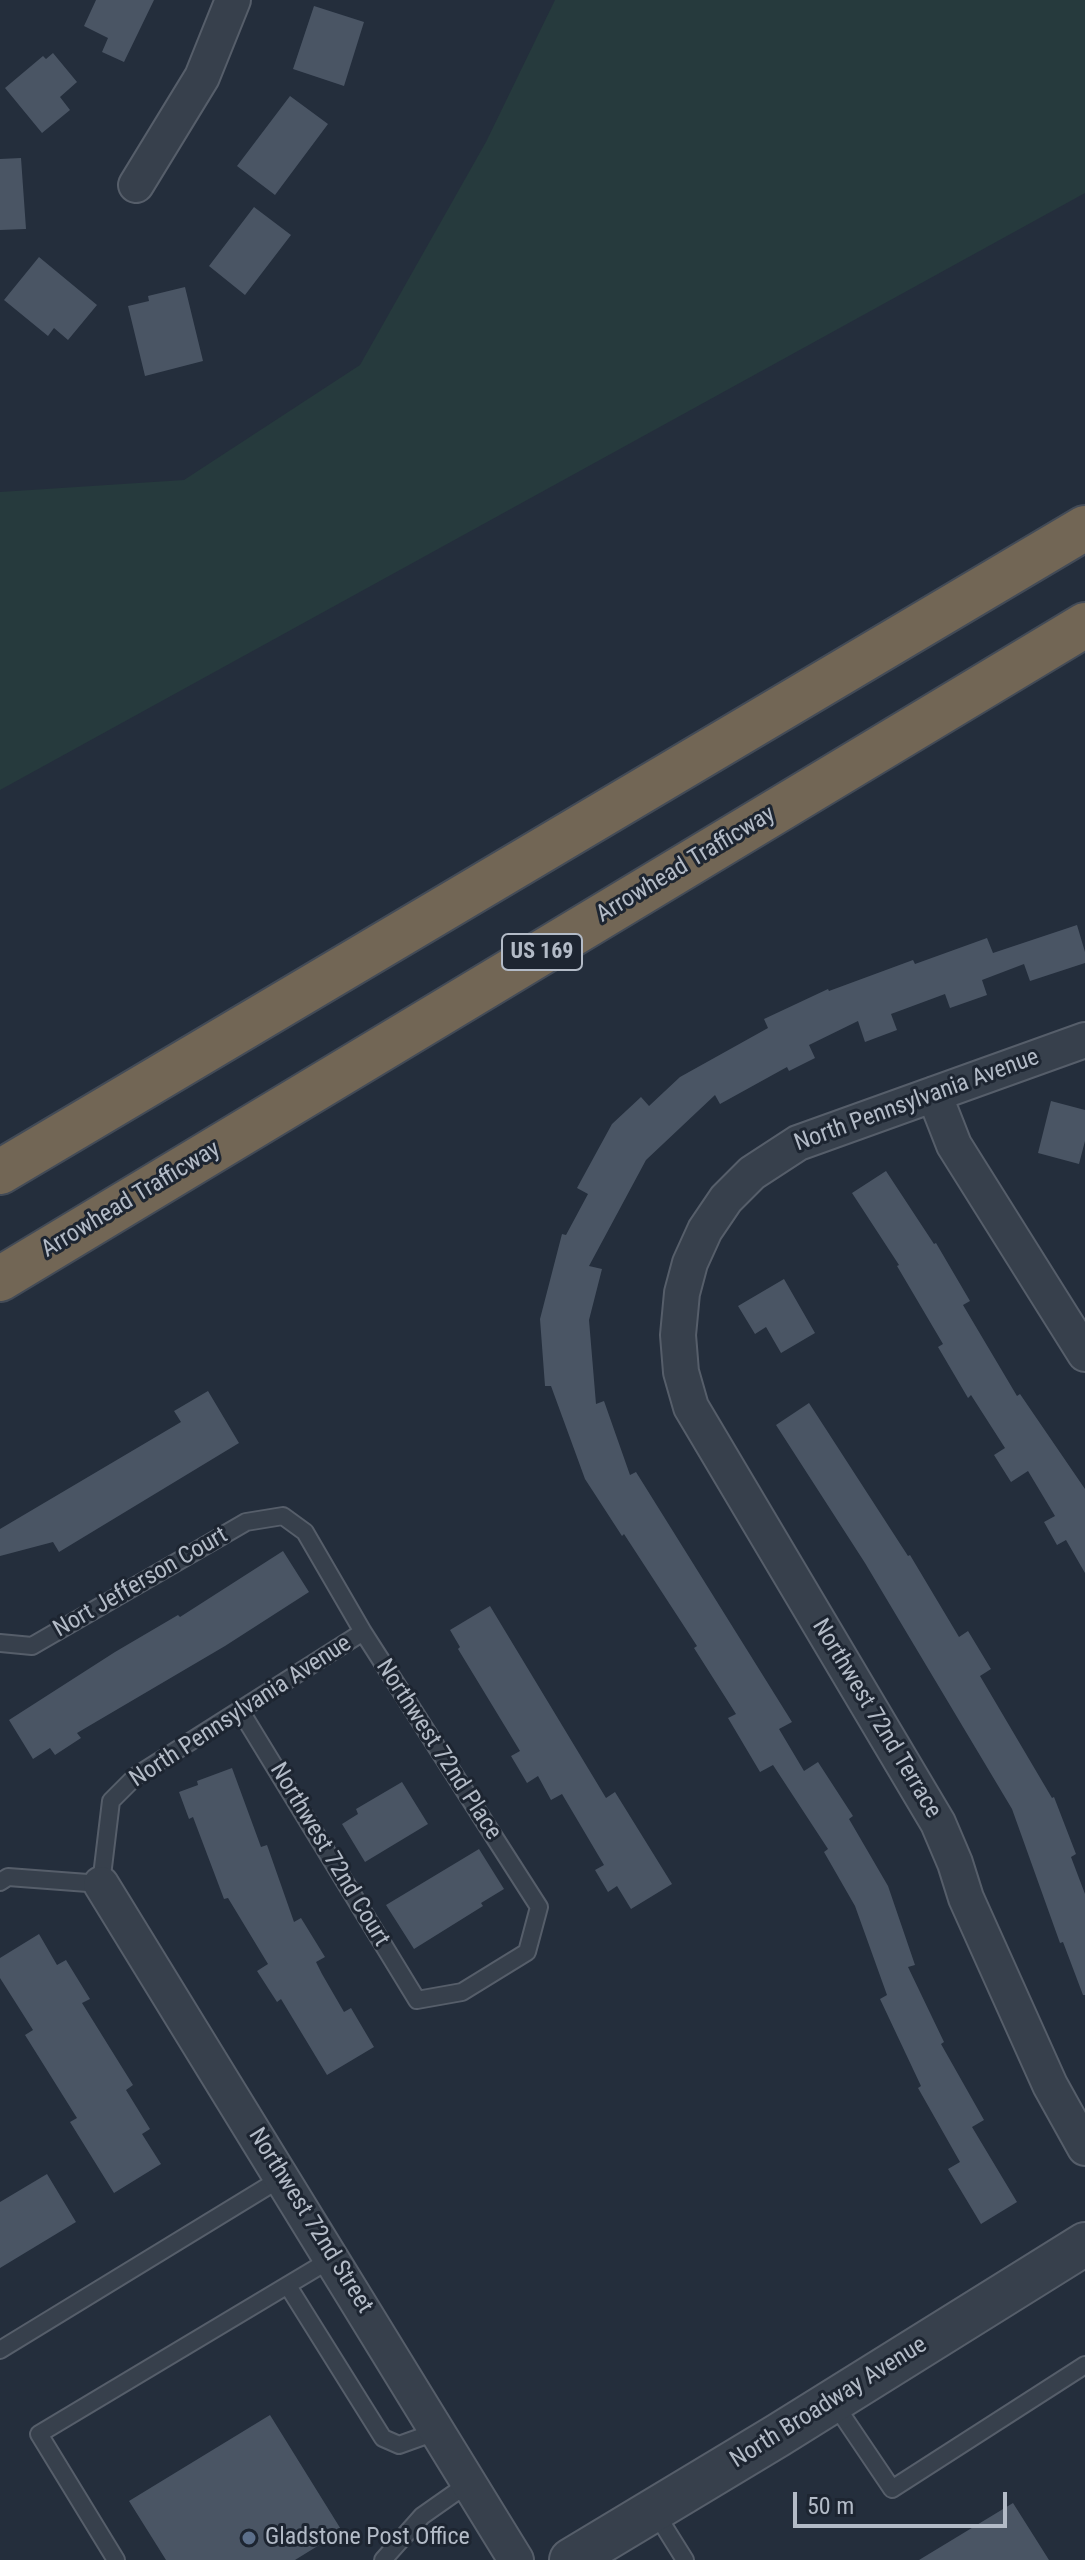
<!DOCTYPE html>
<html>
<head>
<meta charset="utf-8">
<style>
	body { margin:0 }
	#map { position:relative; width:1085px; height:2560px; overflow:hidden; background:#242e3c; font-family:"Roboto Condensed",sans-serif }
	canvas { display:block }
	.scale { position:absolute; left:793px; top:2492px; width:214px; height:36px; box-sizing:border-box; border:4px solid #b3bbc7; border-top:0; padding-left:10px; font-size:24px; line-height:28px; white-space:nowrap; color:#b3bbc7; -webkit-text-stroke:6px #1d2531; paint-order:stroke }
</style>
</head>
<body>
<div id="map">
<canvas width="1085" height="2560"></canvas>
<div class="scale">50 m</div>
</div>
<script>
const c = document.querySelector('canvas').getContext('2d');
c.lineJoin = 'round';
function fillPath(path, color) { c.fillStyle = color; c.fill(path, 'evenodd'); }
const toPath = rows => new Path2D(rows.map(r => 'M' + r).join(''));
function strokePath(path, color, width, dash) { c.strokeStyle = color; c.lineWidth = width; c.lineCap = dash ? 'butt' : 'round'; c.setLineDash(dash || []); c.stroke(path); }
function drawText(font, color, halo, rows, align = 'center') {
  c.font = font + ' "Roboto Condensed",sans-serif'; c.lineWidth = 6; c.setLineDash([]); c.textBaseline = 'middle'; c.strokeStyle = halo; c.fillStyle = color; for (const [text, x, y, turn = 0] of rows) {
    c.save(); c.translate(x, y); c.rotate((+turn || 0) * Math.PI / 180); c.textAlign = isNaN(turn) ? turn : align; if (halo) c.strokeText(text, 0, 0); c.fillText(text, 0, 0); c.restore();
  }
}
const green = toPath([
	[555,0,1085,0,1085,193,0,790,0,492,184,480,360,365,486,142]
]);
const building = toPath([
	[96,0,154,0,124,62,102,52,108,38,84,26],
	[314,6,364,22,344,86,293,69],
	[53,53,77,82,60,97,70,110,42,133,5,88,43,56,46,59],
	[290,96,328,124,275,195,237,166],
	[21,158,26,229,0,230,0,159],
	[254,207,291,235,245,295,209,266],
	[39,257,97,305,68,340,54,328,48,336,4,300],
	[185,287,203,361,145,376,128,306,149,301,148,296],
	[1077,925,1085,952,1085,963,1030,981,1024,964,982,980,987,995,950,1008,945,994,891,1014,897,1030,865,1042,858,1021,809,1045,815,1058,789,1071,787,1067,720,1104,715,1095,646,1160,589,1266,602,1269,589,1320,596,1404,604,1401,630,1475,636,1472,792,1722,779,1729,804,1771,818,1762,853,1816,849,1819,888,1886,915,1965,908,1967,944,2042,941,2044,984,2120,972,2127,1017,2202,981,2224,948,2169,960,2162,918,2088,921,2086,880,1999,887,1995,855,1906,824,1852,828,1849,773,1765,760,1772,728,1718,736,1714,694,1648,697,1646,624,1534,622,1536,585,1479,551,1386,545,1386,540,1319,562,1234,566,1235,588,1194,577,1188,612,1124,641,1097,649,1106,680,1077,768,1028,764,1019,828,989,829,991,913,960,915,964,987,938,993,953],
	[1051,1101,1085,1110,1085,1141,1079,1164,1038,1153],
	[886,1171,934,1244,936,1243,970,1301,963,1305,1017,1396,1020,1394,1085,1489,1085,1573,1066,1540,1057,1545,1044,1522,1055,1516,1028,1471,1011,1482,994,1455,1005,1448,971,1395,968,1398,938,1347,943,1344,897,1266,899,1265,852,1193],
	[784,1279,815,1333,781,1353,766,1327,755,1334,738,1306],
	[208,1391,239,1443,59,1552,53,1542,0,1556,0,1529,181,1422,174,1411],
	[809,1403,908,1556,910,1555,959,1637,968,1631,991,1669,980,1676,1052,1798,1054,1797,1076,1854,1071,1857,1085,1894,1085,1995,1083,1995,1063,1942,1060,1943,1012,1809,865,1563,776,1425],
	[283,1551,309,1592,225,1646,77,1733,81,1738,55,1755,50,1748,33,1759,9,1720,115,1652,178,1615,180,1617],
	[490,1606,606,1798,615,1792,672,1884,631,1909,617,1886,608,1892,595,1870,604,1865,562,1794,551,1800,538,1776,527,1783,511,1756,520,1751,458,1649,460,1647,450,1630],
	[232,1768,261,1847,267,1845,294,1922,301,1918,325,1957,316,1962,322,1974,344,2012,351,2008,374,2047,327,2075,281,1999,277,2002,257,1971,268,1964,228,1898,224,1899,193,1817,189,1819,179,1792,198,1785,197,1781],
	[402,1782,428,1824,365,1862,342,1824,358,1814,356,1809],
	[479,1849,504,1889,481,1903,483,1906,414,1949,386,1905],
	[39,1934,57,1965,66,1960,90,1999,82,2003,133,2085,126,2090,150,2129,142,2134,161,2164,114,2193,70,2122,77,2118,25,2035,33,2030,0,1978,0,1958],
	[47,2174,76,2222,0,2268,0,2202],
	[270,2415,342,2531,295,2560,166,2560,129,2501],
	[1013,2503,1049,2560,919,2560]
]);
const service = toPath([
	[0,1643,32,1646,246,1522,283,1516,305,1532,363,1632,539,1907,527,1952,462,1992,417,2000,240,1710],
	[0,1882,8,1877,101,1884,111,1801,136,1776,363,1632],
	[288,2286,383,2438,399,2445,438,2431],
	[0,2350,283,2177],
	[834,2403,892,2489,1085,2365],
	[655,2512,685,2560],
	[116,2560,39,2434,333,2258],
	[383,2560,422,2516,469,2483]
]);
const minor = toPath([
	[136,185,202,77,233,0],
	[1085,1040,798,1143,752,1173,726,1199,705,1230,690,1263,682,1293,678,1335,681,1372,691,1407,938,1823,955,1863,966,1898,1050,2085,1085,2148],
	[934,1094,954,1145,1085,1354],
	[101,1884,516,2560]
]);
const tertiary = toPath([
	[571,2560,777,2436,1085,2244]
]);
const motorway = toPath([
	[0,1172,1085,528],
	[0,1279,1085,625]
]);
const markers = [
	[249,2538,8,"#5c6f8a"]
];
const shields = [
	[542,952,80]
];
const shieldNames = [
	["US 169",542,952]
];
const streetNames = [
	["Arrowhead Trafficway",686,865,-31],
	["North Pennsylvania Avenue",917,1101,-20],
	["Arrowhead Trafficway",131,1200,-31],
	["Nort Jefferson Court",141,1583,-30],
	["North Pennsylvania Avenue",241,1712,-33],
	["Northwest 72nd Terrace",876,1719,59],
	["Northwest 72nd Place",438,1750,57],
	["Northwest 72nd Court",329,1855,59],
	["Northwest 72nd Street",310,2221,58],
	["North Broadway Avenue",829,2403,-32]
];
const poiNames = [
	["Gladstone Post Office",265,2538]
];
fillPath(green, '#263a3d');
fillPath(building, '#4a5564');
strokePath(service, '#565e6a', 20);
strokePath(minor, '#565e6a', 38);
strokePath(tertiary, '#565e6a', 46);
strokePath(motorway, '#434b57', 48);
strokePath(service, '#37404c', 16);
strokePath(minor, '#37404c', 34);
strokePath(tertiary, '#37404c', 42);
strokePath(motorway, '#726655', 44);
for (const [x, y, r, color] of markers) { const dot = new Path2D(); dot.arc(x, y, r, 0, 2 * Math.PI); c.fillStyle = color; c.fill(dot); strokePath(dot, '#1d2531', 3); }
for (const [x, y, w] of shields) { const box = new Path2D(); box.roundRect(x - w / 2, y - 18, w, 36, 6); c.fillStyle = '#1d2531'; c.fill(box); strokePath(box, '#b3bbc7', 2); }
drawText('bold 22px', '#b3bbc7', null, shieldNames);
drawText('24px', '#b3bbc7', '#1d2531', streetNames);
drawText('24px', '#b3bbc7', '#1d2531', poiNames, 'left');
</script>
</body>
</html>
